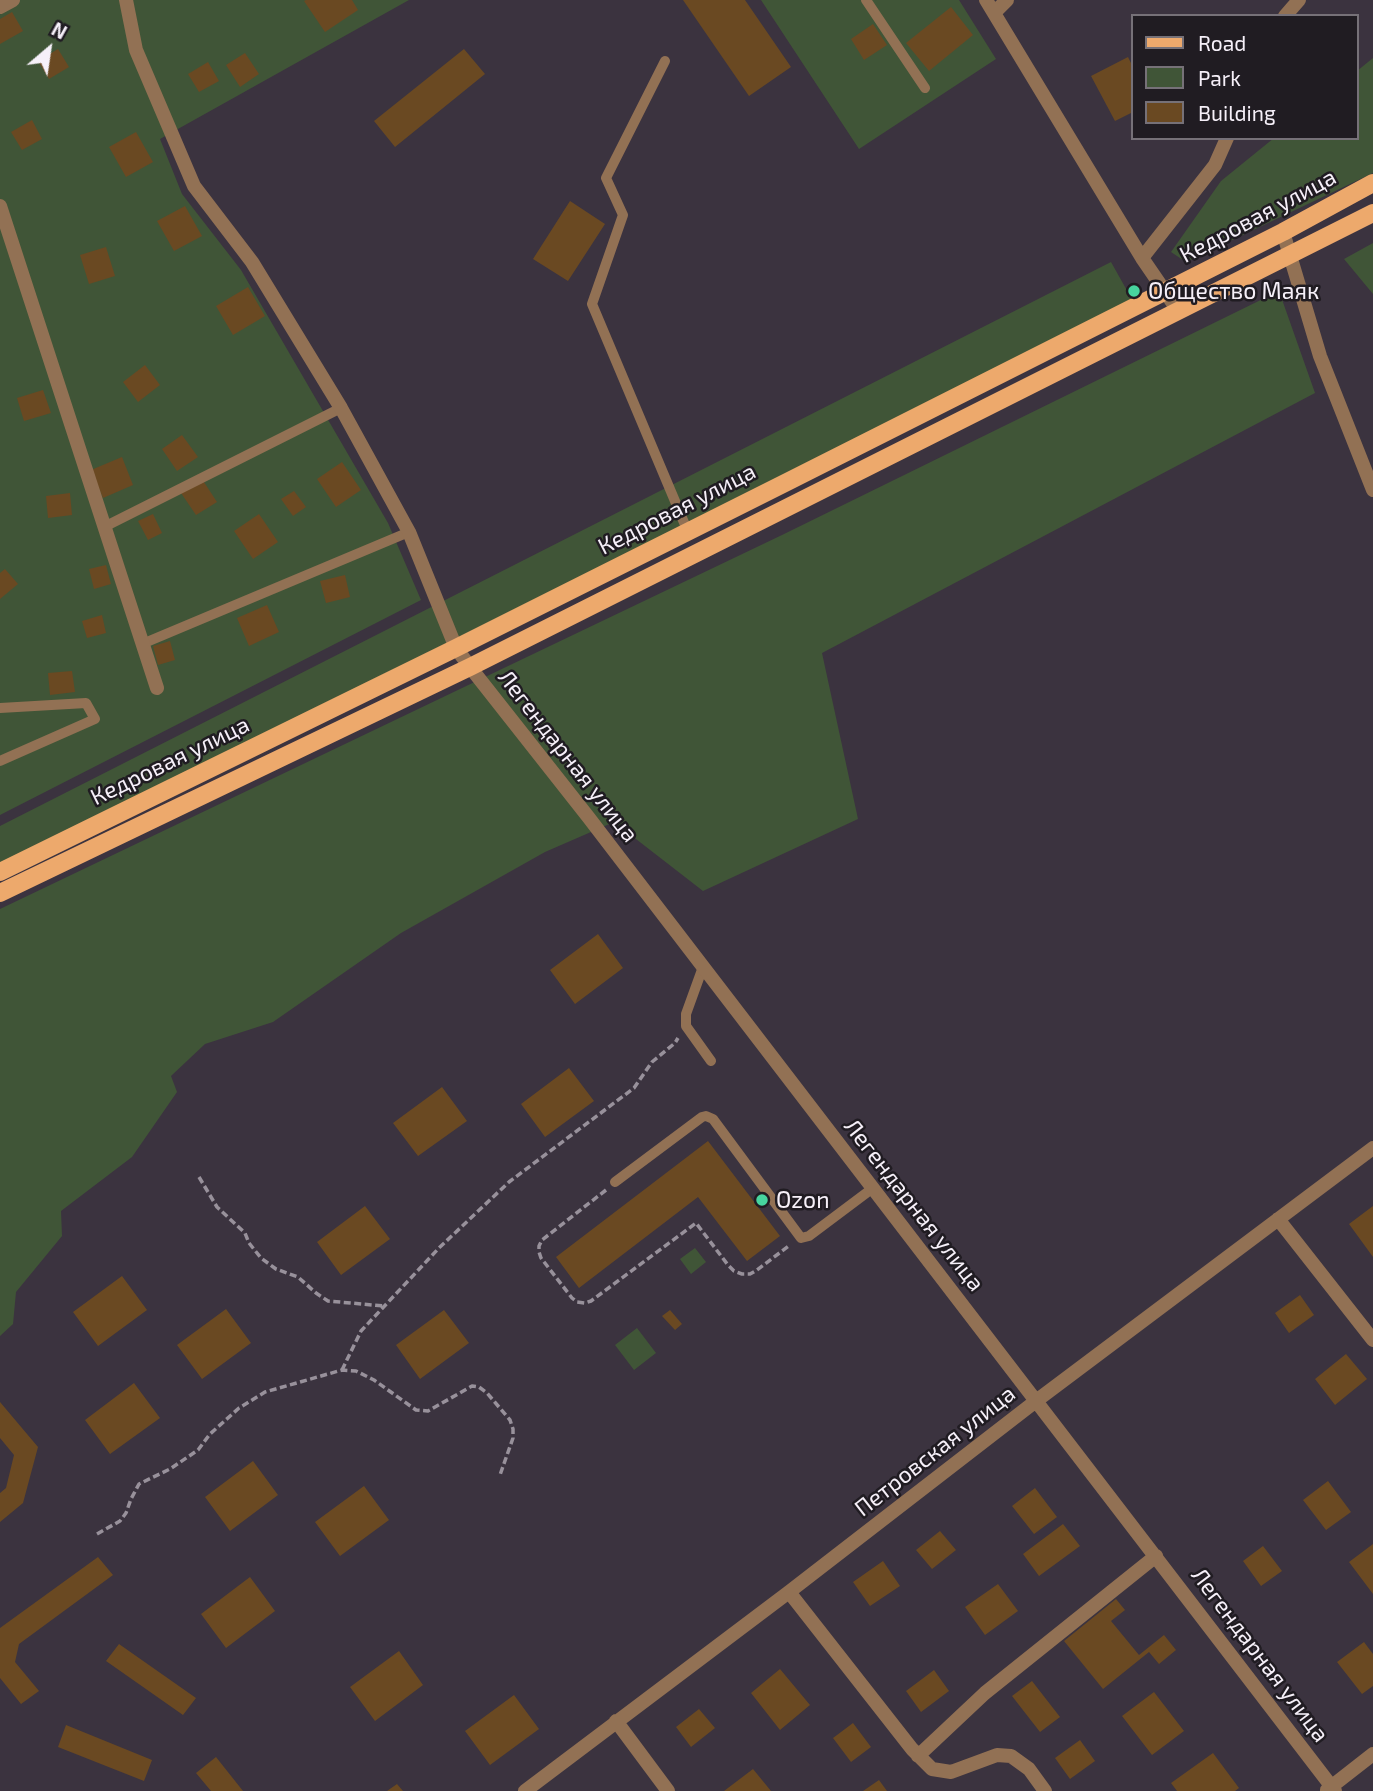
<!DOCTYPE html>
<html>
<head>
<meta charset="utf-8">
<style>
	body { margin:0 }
	#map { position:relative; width:1373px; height:1791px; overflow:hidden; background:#3b333f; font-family:"Exo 2",sans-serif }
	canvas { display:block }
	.legend { position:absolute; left:1131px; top:14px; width:228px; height:126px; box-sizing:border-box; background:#201c22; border:2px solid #767178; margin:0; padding:9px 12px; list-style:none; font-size:21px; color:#f6f0f9 }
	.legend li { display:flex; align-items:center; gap:14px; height:35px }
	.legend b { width:35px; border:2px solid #767178 }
	.north { position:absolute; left:14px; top:14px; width:70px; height:70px; -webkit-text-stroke:5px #201c22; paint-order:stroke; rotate:29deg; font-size:19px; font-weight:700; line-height:28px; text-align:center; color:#f6f0f9 }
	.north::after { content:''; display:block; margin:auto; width:24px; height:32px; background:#f6f0f9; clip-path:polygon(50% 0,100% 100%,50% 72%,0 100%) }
</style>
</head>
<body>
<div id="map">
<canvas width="1373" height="1791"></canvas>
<ul class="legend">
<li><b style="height:9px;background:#eda96c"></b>Road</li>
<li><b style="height:19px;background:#405537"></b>Park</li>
<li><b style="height:19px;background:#6a4922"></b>Building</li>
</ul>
<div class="north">N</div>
</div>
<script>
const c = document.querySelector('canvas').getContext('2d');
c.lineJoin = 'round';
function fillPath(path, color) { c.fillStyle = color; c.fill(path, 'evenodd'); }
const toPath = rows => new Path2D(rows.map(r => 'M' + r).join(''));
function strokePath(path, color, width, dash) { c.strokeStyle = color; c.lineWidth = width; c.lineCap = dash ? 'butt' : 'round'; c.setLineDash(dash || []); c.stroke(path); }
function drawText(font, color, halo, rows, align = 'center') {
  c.font = font + ' "Exo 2",sans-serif'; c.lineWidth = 5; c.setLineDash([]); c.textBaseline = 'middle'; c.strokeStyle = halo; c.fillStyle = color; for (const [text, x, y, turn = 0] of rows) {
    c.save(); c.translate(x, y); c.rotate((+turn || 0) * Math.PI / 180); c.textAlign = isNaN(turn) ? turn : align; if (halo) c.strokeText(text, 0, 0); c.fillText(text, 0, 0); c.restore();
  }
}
const green = toPath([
	[0,0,409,0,160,139,182,194,241,270,388,523,421,600,0,815],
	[761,0,959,0,996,59,859,149],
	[1373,58,1373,173,1186,262,1171,252,1221,181,1274,138,1357,138,1357,71],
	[1373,243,1373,294,1344,259],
	[1111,262,1134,303,0,864,0,826],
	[1279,291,1315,393,822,653,858,819,703,891,614,822,545,852,401,933,273,1022,205,1044,171,1076,177,1092,132,1157,61,1211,62,1236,16,1292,13,1324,0,1336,0,909,782,535],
	[695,1248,706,1262,691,1274,680,1259],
	[637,1328,656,1353,634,1370,615,1345]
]);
const building = toPath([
	[306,0,352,0,358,10,325,32,304,1],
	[683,0,745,0,791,67,749,96],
	[951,7,973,35,929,71,906,43],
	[12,12,23,31,0,44,0,19],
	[873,24,887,45,864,60,851,39],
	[58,49,69,67,49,79,38,61],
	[464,49,485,74,395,147,374,121],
	[245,53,259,74,240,87,226,65],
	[1128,57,1133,67,1133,112,1115,121,1091,76],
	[208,62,219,81,199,92,188,74],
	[32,120,42,139,22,150,11,132],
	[136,132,153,162,126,177,109,147],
	[570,201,605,224,568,281,533,259],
	[185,206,202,236,174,251,157,221],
	[106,247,115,276,89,284,80,255],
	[248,287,265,316,233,335,216,306],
	[145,365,160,385,138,402,123,382],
	[43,390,51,413,24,421,17,398],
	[182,435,198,457,177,471,162,449],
	[122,457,133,485,103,498,91,470],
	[342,462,361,490,336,507,317,479],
	[202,479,217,502,196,515,181,493],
	[294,491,306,507,293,516,281,499],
	[70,493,72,515,48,518,46,496],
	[153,514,162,533,148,540,138,521],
	[259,514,278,542,253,559,234,531],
	[106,565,111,584,94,589,89,569],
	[5,569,18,584,0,599,0,573],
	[345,575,350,597,326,603,320,581],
	[267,605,279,632,249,646,237,618],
	[102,615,106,633,87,638,82,621],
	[170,641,175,660,158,665,153,646],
	[72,671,75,692,50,695,48,673],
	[598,934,623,968,575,1004,550,970],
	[569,1068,594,1101,545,1137,521,1104],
	[442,1087,467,1121,418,1156,393,1123],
	[708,1141,780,1236,747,1261,698,1197,579,1288,556,1257],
	[365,1206,390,1239,341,1275,317,1242],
	[1373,1206,1373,1257,1349,1224],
	[122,1276,147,1310,98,1346,73,1312],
	[1300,1295,1314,1315,1289,1333,1275,1313],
	[226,1309,251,1343,202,1379,177,1345],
	[444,1310,469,1343,420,1379,396,1345],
	[670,1310,682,1324,675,1330,662,1316],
	[1346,1354,1367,1379,1335,1405,1315,1379],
	[134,1383,160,1418,110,1454,85,1420],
	[0,1402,38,1447,23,1503,0,1522,0,1493,6,1488,14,1455,0,1438],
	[253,1461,278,1495,230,1531,205,1497],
	[1328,1481,1351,1512,1326,1530,1303,1500],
	[364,1486,389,1520,340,1556,315,1522],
	[1035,1488,1057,1517,1034,1534,1012,1506],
	[1063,1524,1080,1546,1039,1576,1023,1554],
	[940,1531,956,1550,932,1569,916,1550],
	[1373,1544,1373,1594,1349,1562],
	[1263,1546,1282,1571,1261,1586,1243,1561],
	[98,1557,113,1575,19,1644,15,1662,39,1691,21,1704,0,1678,0,1628],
	[883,1561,900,1586,870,1606,853,1582],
	[250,1577,275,1611,226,1648,201,1614],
	[998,1584,1018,1611,985,1635,965,1607],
	[1116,1599,1125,1610,1111,1621,1139,1655,1164,1635,1176,1650,1159,1664,1149,1652,1103,1689,1064,1641],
	[1364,1642,1373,1654,1373,1686,1362,1694,1337,1662],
	[119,1644,196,1698,183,1715,106,1661],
	[399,1651,423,1685,375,1721,350,1687],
	[780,1669,810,1705,780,1730,751,1693],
	[934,1670,949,1691,921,1712,906,1691],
	[1032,1681,1060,1717,1040,1732,1012,1696],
	[1154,1692,1184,1731,1152,1755,1122,1716],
	[514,1695,539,1729,490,1765,465,1731],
	[699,1709,715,1728,691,1747,676,1727],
	[853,1723,871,1747,851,1762,833,1738],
	[66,1725,152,1760,144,1781,58,1747],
	[1080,1740,1095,1761,1070,1779,1055,1758],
	[1213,1753,1239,1788,1235,1791,1177,1791,1171,1783],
	[216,1757,243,1791,211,1791,196,1773],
	[753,1769,771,1791,724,1791],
	[879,1780,887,1791,863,1791],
	[397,1784,403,1791,387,1791]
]);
const path = toPath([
	[199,1177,217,1207,245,1233,249,1243,261,1258,276,1269,298,1277,316,1293,328,1301,384,1306],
	[606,1190,542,1240,539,1246,539,1252,541,1258,572,1298,577,1302,585,1303,591,1301,696,1223,728,1265,734,1271,742,1274,750,1274,757,1270,790,1245],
	[342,1370,361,1331,439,1248,509,1182,634,1088,652,1062,675,1043,678,1038],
	[97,1534,120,1521,126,1513,131,1499,139,1484,170,1469,198,1450,210,1434,239,1408,265,1392,342,1370,356,1371,374,1380,416,1410,428,1411,472,1386,479,1387,487,1393,510,1420,513,1429,513,1438,500,1475]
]);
const service = toPath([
	[866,0,925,88],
	[665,61,606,178,623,215,592,304,688,532],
	[104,527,341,408],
	[142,644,409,532],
	[0,708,86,703,95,719,0,761],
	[703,967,686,1014,686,1026,711,1061],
	[615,1182,702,1117,706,1116,713,1119,801,1238,809,1236,873,1188]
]);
const minor = toPath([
	[126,0,136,50,194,186,252,262,341,408,409,532,456,648,470,667,589,818,1335,1791],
	[986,0,1142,258,1179,312],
	[0,7,13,0],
	[994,13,1007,0],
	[1285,16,1299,0],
	[0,206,157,688],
	[1283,232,1320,356,1373,490],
	[1142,258,1215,165,1227,138],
	[1278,1219,1373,1340],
	[789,1592,912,1749,932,1769,951,1772,997,1755,1011,1756,1029,1769,1045,1791],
	[616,1721,668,1791],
	[918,1756,985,1693,1156,1556],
	[1327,1790,1373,1754],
	[525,1791,789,1592,1036,1401,1373,1148]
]);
const primary = toPath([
	[0,872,456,648,789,481,1283,232,1373,183],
	[0,893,470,667,1373,213]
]);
const markers = [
	[1134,291,7,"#47d49e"],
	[762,1200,7,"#47d49e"]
];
const streetNames = [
	["Кедровая улица",1258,216,-28],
	["Кедровая улица",677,509,-27],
	["Легендарная улица",568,756,52],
	["Кедровая улица",170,761,-26],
	["Легендарная улица",914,1205,52],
	["Петровская улица",935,1451,-38],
	["Легендарная улица",1260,1655,53]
];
const poiNames = [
	["Общество Маяк",1148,291],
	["Ozon",776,1200]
];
fillPath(green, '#405537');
fillPath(building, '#6a4922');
strokePath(path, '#98919b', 3.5, [7, 3.5]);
strokePath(service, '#927154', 10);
strokePath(minor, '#927154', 14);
strokePath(primary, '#eda96c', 18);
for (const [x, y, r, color] of markers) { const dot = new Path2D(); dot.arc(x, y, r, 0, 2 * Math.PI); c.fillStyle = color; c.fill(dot); strokePath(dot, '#201c22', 2.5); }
drawText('23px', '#f6f0f9', '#201c22', streetNames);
drawText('23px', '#f6f0f9', '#201c22', poiNames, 'left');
</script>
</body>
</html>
